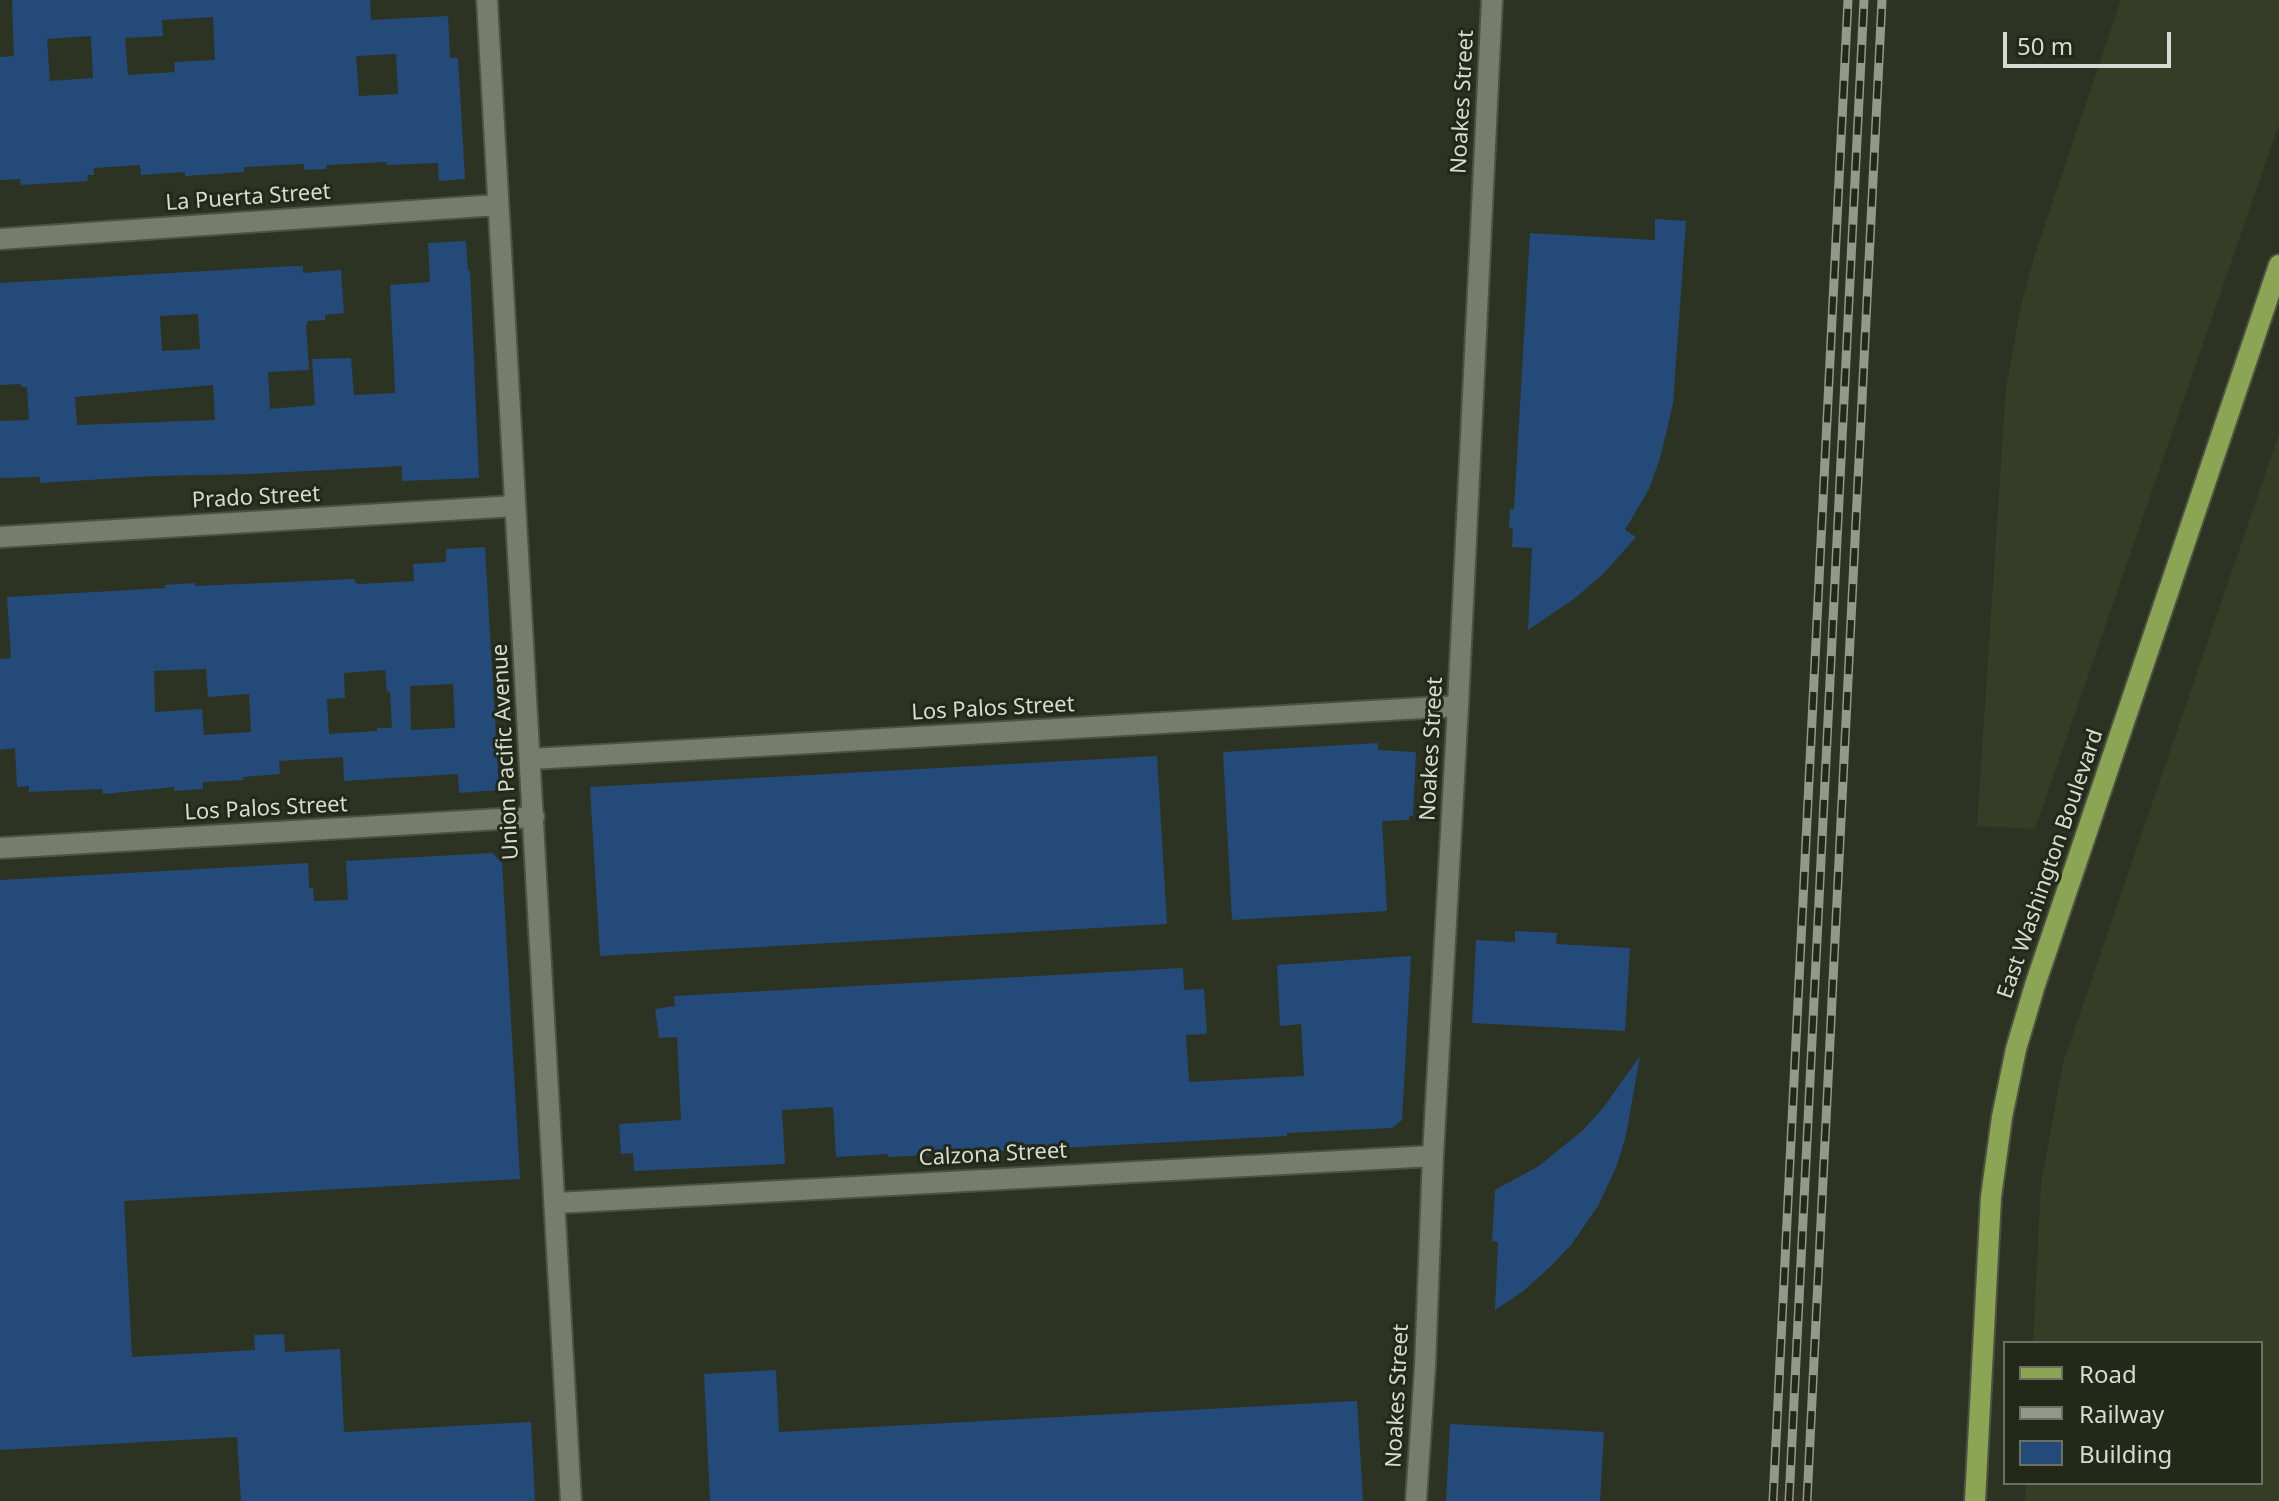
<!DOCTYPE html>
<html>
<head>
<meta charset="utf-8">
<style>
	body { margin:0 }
	#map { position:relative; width:2279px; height:1501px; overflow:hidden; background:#2d3323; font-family:"Noto Sans",sans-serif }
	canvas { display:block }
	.legend { position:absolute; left:2003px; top:1341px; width:260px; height:144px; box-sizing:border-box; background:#232919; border:2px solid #6b7063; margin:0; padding:10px 14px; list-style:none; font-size:24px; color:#d7dbd1 }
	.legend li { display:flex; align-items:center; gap:16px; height:40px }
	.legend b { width:40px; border:2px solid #6b7063 }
	.scale { position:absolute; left:2003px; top:32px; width:168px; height:36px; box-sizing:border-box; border:4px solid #d7dbd1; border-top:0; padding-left:10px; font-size:24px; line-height:28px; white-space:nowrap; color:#d7dbd1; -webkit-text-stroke:6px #232919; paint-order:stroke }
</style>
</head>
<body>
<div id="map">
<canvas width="2279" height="1501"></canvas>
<ul class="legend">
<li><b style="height:10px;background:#8ca554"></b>Road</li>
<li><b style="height:10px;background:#93988b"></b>Railway</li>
<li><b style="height:22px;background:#244a7a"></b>Building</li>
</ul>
<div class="scale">50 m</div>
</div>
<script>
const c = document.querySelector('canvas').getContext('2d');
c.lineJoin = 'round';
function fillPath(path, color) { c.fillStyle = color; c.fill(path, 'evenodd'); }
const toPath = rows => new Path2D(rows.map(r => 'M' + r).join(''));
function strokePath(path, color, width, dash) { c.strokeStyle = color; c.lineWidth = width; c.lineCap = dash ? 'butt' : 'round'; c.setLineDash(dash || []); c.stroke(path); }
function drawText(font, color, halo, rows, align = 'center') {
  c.font = font + ' "Noto Sans",sans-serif'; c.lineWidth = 6; c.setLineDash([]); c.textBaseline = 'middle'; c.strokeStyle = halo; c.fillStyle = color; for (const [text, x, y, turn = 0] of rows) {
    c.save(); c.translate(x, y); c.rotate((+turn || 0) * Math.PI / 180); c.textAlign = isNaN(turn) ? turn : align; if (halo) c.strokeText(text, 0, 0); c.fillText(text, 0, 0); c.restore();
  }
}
const built = toPath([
	[2121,0,2279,0,2279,124,2035,829,1977,826,2006,388,2021,306,2034,257],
	[2279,434,2279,1501,2025,1501,2026,1483,2261,1483,2261,1343,2033,1343,2041,1184,2063,1063]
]);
const building = toPath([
	[12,0,370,0,371,20,448,16,450,58,458,58,465,179,439,181,438,163,387,165,386,162,326,165,326,169,304,170,304,164,244,167,244,172,185,176,185,172,141,175,140,165,94,168,94,175,87,175,88,181,21,185,20,179,0,180,0,57,14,56],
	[213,17,215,60,174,62,175,72,128,75,125,38,163,36,162,20],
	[91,36,93,78,50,81,47,39],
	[396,54,398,94,359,96,356,56],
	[1655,219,1686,221,1673,404,1660,458,1649,489,1625,530,1636,537,1604,573,1574,599,1528,630,1532,548,1512,547,1513,529,1509,528,1510,509,1514,509,1530,233,1655,240],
	[466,241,468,271,470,270,479,478,402,481,402,466,250,474,153,476,40,483,40,477,0,478,0,421,29,420,27,387,21,387,21,384,0,385,0,283,292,266,303,266,303,273,341,270,344,313,325,315,325,320,308,321,306,325,309,370,268,372,270,409,315,405,312,359,351,358,354,395,395,393,390,285,430,282,428,243],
	[198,314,200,349,162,351,160,316],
	[213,385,215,420,77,425,75,397],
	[485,547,499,790,459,793,458,774,344,781,343,757,279,761,280,774,243,777,244,780,203,782,203,789,174,791,174,787,103,794,102,789,29,792,29,786,17,787,15,748,0,750,0,659,11,658,7,597,165,588,165,585,195,583,195,586,355,579,355,583,359,584,414,581,413,564,446,562,446,549],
	[206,669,208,697,249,694,251,732,204,735,202,709,155,712,154,671],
	[385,670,387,692,390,691,392,728,377,728,377,731,329,734,327,699,345,698,344,673],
	[453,684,455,728,411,730,410,686],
	[1378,743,1378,750,1416,752,1413,816,1409,816,1409,820,1382,821,1387,911,1232,920,1223,752],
	[1157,756,1167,924,600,956,590,787],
	[492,853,502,862,520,1179,124,1201,132,1357,255,1350,254,1335,284,1334,285,1352,340,1349,344,1432,531,1422,535,1501,241,1501,237,1437,0,1450,0,880,308,863,309,888,313,888,314,901,348,900,346,861],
	[1515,931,1557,933,1556,944,1630,948,1625,1031,1472,1023,1476,940,1515,942],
	[1411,956,1402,1120,1392,1128,1287,1133,1287,1136,888,1157,888,1154,836,1157,833,1107,782,1110,785,1164,634,1171,633,1153,621,1154,619,1124,681,1120,677,1037,659,1038,655,1009,675,1006,674,996,1183,968,1184,990,1204,989,1207,1034,1186,1035,1189,1082,1304,1076,1301,1024,1280,1026,1277,965],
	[1640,1056,1626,1135,1617,1165,1598,1206,1571,1245,1550,1267,1522,1292,1495,1310,1498,1242,1492,1241,1495,1190,1539,1166,1582,1131,1603,1108],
	[776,1370,779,1432,1357,1401,1363,1501,710,1501,704,1374],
	[1450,1424,1604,1432,1600,1501,1446,1501]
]);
const street = toPath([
	[0,239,498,205],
	[0,537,515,506],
	[531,759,1458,706],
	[0,848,534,817],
	[556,1203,1433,1156],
	[1416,1501,1425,1367,1433,1156,1458,706,1492,0]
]);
const secondary = toPath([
	[487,0,571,1501]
]);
const primary = toPath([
	[1975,1501,1991,1197,2002,1117,2016,1049,2035,985,2279,265]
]);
const rail = toPath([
	[1773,1501,1848,0],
	[1789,1501,1864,0],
	[1807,1501,1882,0]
]);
const streetNames = [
	["Noakes Street",1463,102,-87],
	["La Puerta Street",248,198,-4],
	["Prado Street",256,498,-3],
	["Los Palos Street",993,709,-3],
	["Noakes Street",1432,749,-87],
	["Union Pacific Avenue",506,752,-93],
	["Los Palos Street",266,809,-3],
	["East Washington Boulevard",2051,864,-71],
	["Calzona Street",993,1155,-3],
	["Noakes Street",1398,1396,-87]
];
fillPath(built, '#353d27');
fillPath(building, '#244a7a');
strokePath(street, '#4c5142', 24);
strokePath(secondary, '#4c5142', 24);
strokePath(primary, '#4c5142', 24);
strokePath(street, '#767d6a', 20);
strokePath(secondary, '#767d6a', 20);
strokePath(primary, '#8ca554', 20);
strokePath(rail, '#93988b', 9);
strokePath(rail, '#232919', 6, [18]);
drawText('22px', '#d7dbd1', '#232919', streetNames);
</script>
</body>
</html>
